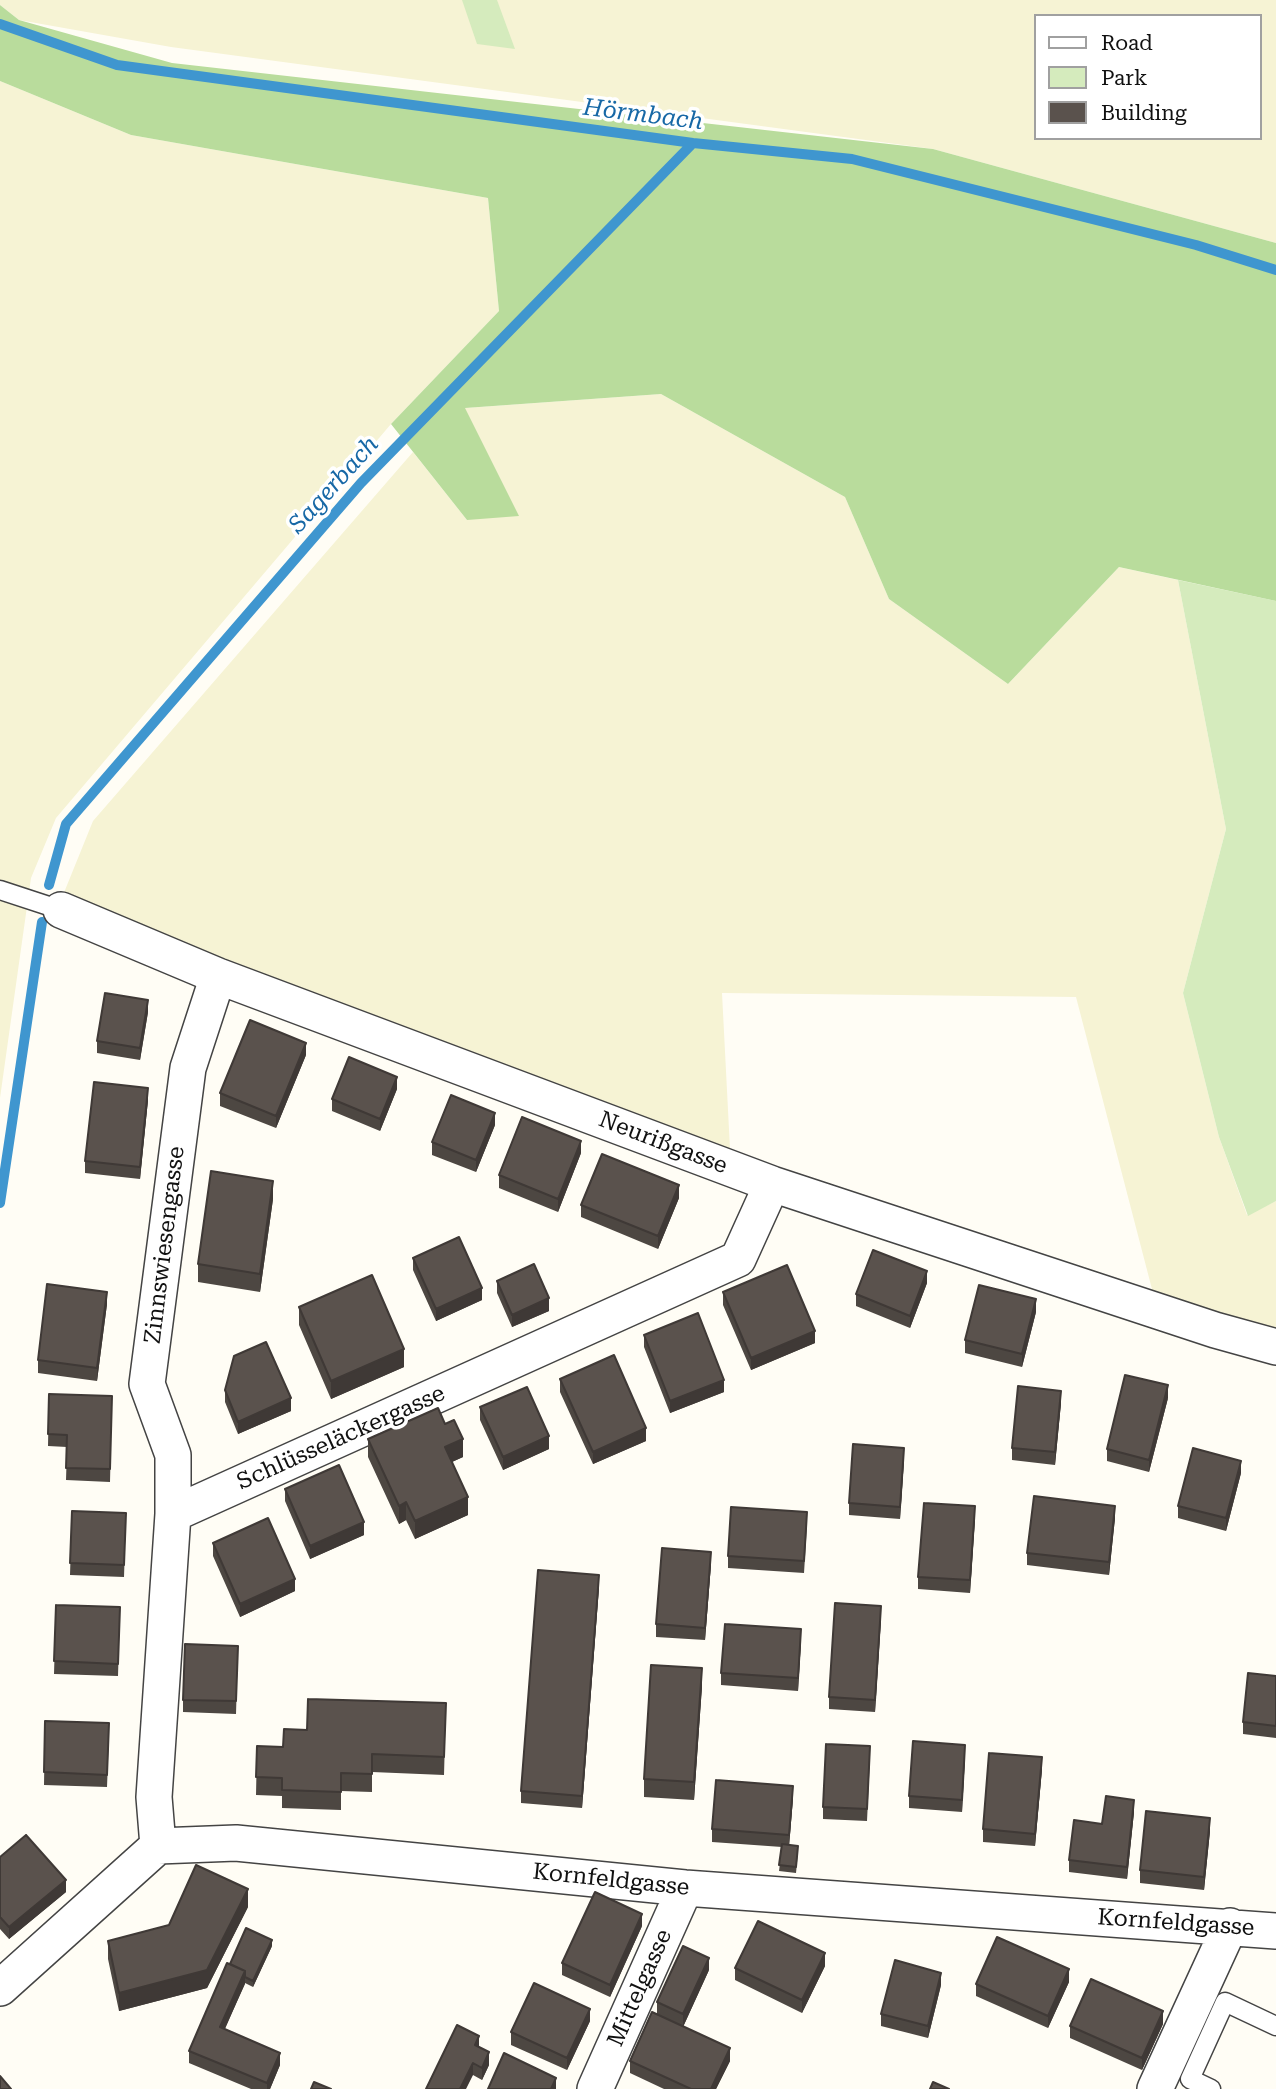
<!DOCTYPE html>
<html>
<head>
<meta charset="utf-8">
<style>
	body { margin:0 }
	#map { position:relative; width:1276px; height:2089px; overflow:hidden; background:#fffdf5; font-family:"Roboto Serif",serif }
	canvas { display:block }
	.legend { position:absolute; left:1034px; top:14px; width:228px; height:126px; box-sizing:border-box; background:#fff; border:2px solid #a0a0a0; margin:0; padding:9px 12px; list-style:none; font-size:21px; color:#111 }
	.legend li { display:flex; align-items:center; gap:14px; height:35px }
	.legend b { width:35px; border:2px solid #a0a0a0 }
</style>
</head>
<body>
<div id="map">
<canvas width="1276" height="2089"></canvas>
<ul class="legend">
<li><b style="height:9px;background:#fff"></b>Road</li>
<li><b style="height:19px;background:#d5ebbd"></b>Park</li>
<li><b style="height:19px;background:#5a524d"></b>Building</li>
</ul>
</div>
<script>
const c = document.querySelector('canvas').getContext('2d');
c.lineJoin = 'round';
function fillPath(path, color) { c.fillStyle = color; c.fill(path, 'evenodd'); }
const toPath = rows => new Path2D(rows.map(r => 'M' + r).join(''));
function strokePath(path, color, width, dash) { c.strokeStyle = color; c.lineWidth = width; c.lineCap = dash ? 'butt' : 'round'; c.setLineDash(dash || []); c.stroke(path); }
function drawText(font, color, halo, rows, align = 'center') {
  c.font = font + ' "Roboto Serif",serif'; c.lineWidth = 7; c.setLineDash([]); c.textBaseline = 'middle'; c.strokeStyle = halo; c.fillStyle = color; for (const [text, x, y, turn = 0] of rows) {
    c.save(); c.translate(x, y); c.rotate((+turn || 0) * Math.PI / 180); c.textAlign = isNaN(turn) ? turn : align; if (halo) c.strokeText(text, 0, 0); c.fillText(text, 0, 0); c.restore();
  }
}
const farmland = toPath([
	[0,0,1276,0,1276,243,933,149,171,47,19,20,0,5],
	[1036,16,1260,16,1260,138,1036,138],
	[0,81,131,135,488,198,499,311,391,424,56,818,31,878,0,1098],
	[661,394,845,497,889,599,1008,684,1119,567,1178,580,1226,829,1183,993,1219,1137,1247,1215,1276,1201,1276,1330,1153,1293,1076,997,722,993,730,1149,61,900,93,821,413,452,467,520,465,408]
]);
const green = toPath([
	[462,0,497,0,515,49,477,44],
	[1178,580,1276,601,1276,1201,1248,1216,1219,1137,1183,993,1226,829]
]);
const forest = toPath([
	[0,5,19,20,172,63,933,149,1276,243,1276,601,1119,567,1008,684,889,599,845,497,661,394,465,408,519,516,467,520,391,424,499,311,488,198,131,135,0,81]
]);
const stream = toPath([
	[0,24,117,65,693,143,852,159,1196,245,1276,270],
	[49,885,66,824,361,483,693,143],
	[0,1203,42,922]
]);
const service = toPath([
	[0,890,61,910],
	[1211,2089,1190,2079,1225,2002,1276,2026]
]);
const minor = toPath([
	[61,910,218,976,772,1184,1215,1330,1276,1347],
	[173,1514,173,1455,147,1384,188,1068,218,976],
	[158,1846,154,1797,173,1514,738,1259,772,1184],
	[0,1988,158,1846,236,1843,685,1888,1276,1931],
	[595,2089,685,1888],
	[1155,2089,1230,1926]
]);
const wall = toPath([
	[148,1012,140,1060,97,1053,97,1041],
	[306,1055,276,1128,220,1106,220,1093],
	[397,1089,380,1131,332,1111,332,1099],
	[148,1100,140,1179,85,1173,85,1161],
	[495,1125,476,1172,432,1155,432,1142],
	[581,1153,558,1212,499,1188,499,1175],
	[679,1198,658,1249,581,1217,581,1205],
	[273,1199,260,1292,198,1282,198,1264],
	[413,1258,482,1300,436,1321,413,1270],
	[497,1281,549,1311,512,1327,497,1293],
	[927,1283,910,1328,856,1306,856,1294],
	[723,1292,815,1343,751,1370,723,1305],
	[107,1304,97,1381,38,1373,38,1360],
	[299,1307,404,1367,331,1399,299,1325],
	[1036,1312,1022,1367,965,1353,965,1340],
	[644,1335,724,1392,670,1413,644,1347],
	[560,1379,646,1441,593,1464,560,1392],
	[225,1390,291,1411,238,1434,225,1402],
	[49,1394,112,1396,110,1482,66,1480,67,1447,48,1446],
	[1168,1398,1149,1472,1107,1461,1107,1449],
	[1061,1403,1055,1465,1012,1460,1012,1448],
	[480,1407,549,1449,503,1470,480,1420],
	[445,1424,463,1457,452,1462,468,1515,415,1539,406,1520,399,1524,368,1457,368,1439],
	[904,1460,900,1519,849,1515,849,1503],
	[1241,1473,1226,1531,1178,1518,1178,1506],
	[285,1489,364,1535,310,1559,285,1501],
	[72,1511,126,1513,124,1577,70,1575],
	[975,1518,970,1593,918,1589,918,1577],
	[1115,1518,1109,1575,1027,1565,1027,1553],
	[807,1525,804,1573,728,1568,728,1556],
	[213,1543,295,1591,240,1617,213,1556],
	[711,1564,705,1640,656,1637,656,1624],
	[599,1587,582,1808,521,1803,521,1791],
	[56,1605,120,1607,118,1676,54,1674],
	[881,1619,875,1712,829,1709,829,1697],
	[801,1641,798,1691,721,1685,721,1673],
	[238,1646,236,1714,183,1712,183,1700],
	[1276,1676,1276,1738,1243,1734,1243,1722],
	[702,1686,694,1800,644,1797,644,1779],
	[446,1703,444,1775,372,1772,372,1792,341,1791,341,1810,282,1808,282,1796,256,1795,257,1746,283,1747,307,1730],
	[45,1721,109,1735,107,1787,44,1785],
	[965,1757,962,1812,909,1808,909,1796],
	[870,1758,867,1821,823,1819,823,1807],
	[1042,1769,1035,1846,983,1842,983,1829],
	[793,1798,789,1845,798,1852,796,1873,779,1871,782,1847,712,1842,712,1829],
	[1134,1812,1127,1879,1069,1872,1069,1860,1102,1824],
	[1210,1831,1204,1890,1140,1883,1140,1870],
	[0,1857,66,1892,9,1939,0,1929],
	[248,1907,207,1988,119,2011,108,1959,108,1941],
	[642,1926,610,1997,562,1975,562,1963],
	[272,1946,253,1987,245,1983,225,2029,280,2065,270,2089,251,2089,189,2063,189,2051,230,1964],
	[825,1966,802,2013,735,1980,735,1968],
	[709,1970,683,2027,657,2015,657,2002],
	[1069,1982,1048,2028,976,1996,976,1984],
	[941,1985,928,2038,881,2026,881,2014],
	[590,2021,567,2070,511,2045,511,2032],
	[1163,2024,1142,2070,1070,2038,1070,2026],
	[479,2048,489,2065,482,2080,473,2075,426,2089],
	[630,2061,730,2061,716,2089,664,2089,630,2073]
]);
const shadedWall = toPath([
	[148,1000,148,1012,140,1060,140,1048],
	[306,1043,306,1055,276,1128,276,1116],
	[397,1077,397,1089,380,1131,380,1119],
	[148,1088,148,1100,140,1179,140,1167],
	[495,1113,495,1125,476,1172,476,1160],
	[581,1141,581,1153,558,1212,558,1199],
	[273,1181,273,1199,260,1292,260,1274],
	[679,1185,679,1198,658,1249,658,1236],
	[927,1271,927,1283,910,1328,910,1316],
	[482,1288,482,1300,436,1321,436,1309],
	[107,1292,107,1304,97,1381,97,1368],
	[549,1298,549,1311,512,1327,512,1315],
	[1036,1299,1036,1312,1022,1367,1022,1354],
	[815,1331,815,1343,751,1370,751,1358],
	[404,1349,404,1367,331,1399,331,1381],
	[724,1380,724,1392,670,1413,670,1401],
	[1168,1385,1168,1398,1149,1472,1149,1460],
	[1061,1391,1061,1403,1055,1465,1055,1452],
	[291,1398,291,1411,238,1434,238,1422],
	[646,1428,646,1441,593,1464,593,1452],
	[549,1436,549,1449,503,1470,503,1457],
	[463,1439,463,1457,445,1465,445,1447],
	[904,1448,904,1460,900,1519,900,1507],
	[1241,1461,1241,1473,1226,1531,1226,1518],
	[468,1497,468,1515,415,1539,415,1521],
	[406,1502,406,1520,399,1524,399,1506],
	[975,1506,975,1518,970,1593,970,1580],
	[1115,1506,1115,1518,1109,1575,1109,1562],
	[364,1522,364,1535,310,1559,310,1546],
	[711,1552,711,1564,705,1640,705,1628],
	[599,1575,599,1587,582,1808,582,1796],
	[295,1579,295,1591,240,1617,240,1604],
	[881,1606,881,1619,875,1712,875,1700],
	[801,1629,801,1641,798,1691,798,1678],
	[702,1668,702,1686,694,1800,694,1782],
	[965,1745,965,1757,962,1812,962,1800],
	[1042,1757,1042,1769,1035,1846,1035,1834],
	[793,1786,793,1798,789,1847,789,1835],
	[1134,1800,1134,1812,1127,1879,1127,1867],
	[1210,1818,1210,1831,1204,1890,1204,1877],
	[66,1880,66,1892,9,1939,9,1927],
	[248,1889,248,1907,207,1988,119,2011,119,1993],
	[642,1914,642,1926,610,1997,610,1985],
	[272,1940,272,1946,253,1987,253,1981],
	[825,1953,825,1966,802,2013,802,2000],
	[709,1958,709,1970,683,2027,683,2014],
	[1069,1969,1069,1982,1048,2028,1048,2016],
	[245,1971,245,1984,220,2039,220,2027],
	[941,1973,941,1985,928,2038,928,2026],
	[590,2009,590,2021,567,2070,567,2058],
	[1163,2011,1163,2024,1142,2070,1142,2058],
	[479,2036,479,2049,475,2045],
	[730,2048,730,2061,716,2089,711,2089],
	[489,2052,489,2065,482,2080,482,2068],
	[280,2053,280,2065,270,2089,267,2089,267,2083],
	[473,2063,473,2075,466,2089,460,2089],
	[556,2078,556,2089,551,2089]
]);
const building = toPath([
	[105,993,148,1000,140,1048,97,1041,105,993],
	[250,1020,306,1043,276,1116,220,1093,250,1020],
	[349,1057,397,1077,380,1119,332,1099,349,1057],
	[94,1082,148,1088,140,1167,85,1161,94,1082],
	[451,1095,495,1113,476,1160,432,1142,451,1095],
	[522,1117,581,1141,558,1199,499,1175,522,1117],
	[602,1154,679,1185,658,1236,581,1205,602,1154],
	[211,1171,273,1181,260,1274,198,1264,211,1171],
	[459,1237,482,1288,436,1309,413,1258,459,1237],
	[873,1250,927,1271,910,1316,856,1294,873,1250],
	[534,1264,549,1298,512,1315,497,1281,534,1264],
	[787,1265,815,1331,751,1358,723,1292,787,1265],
	[372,1275,404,1349,331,1381,299,1307,372,1275],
	[47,1284,107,1292,97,1368,38,1360,47,1284],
	[979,1285,1036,1299,1022,1354,965,1340,979,1285],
	[698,1313,724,1380,670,1401,644,1335,698,1313],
	[266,1342,291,1398,238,1422,225,1390,234,1356,266,1342],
	[614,1355,646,1428,593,1452,560,1379,614,1355],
	[1125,1375,1168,1385,1149,1460,1107,1449,1125,1375],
	[1018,1386,1061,1391,1055,1452,1012,1448,1018,1386],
	[527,1387,549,1436,503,1457,480,1407,527,1387],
	[49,1394,112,1396,110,1469,66,1468,67,1435,48,1434,49,1394],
	[438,1408,445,1424,454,1420,463,1439,445,1447,468,1497,415,1521,406,1502,399,1506,368,1439,438,1408],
	[853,1444,904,1448,900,1507,849,1503,853,1444],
	[1193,1448,1241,1461,1226,1518,1178,1506,1193,1448],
	[339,1465,364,1522,310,1546,285,1489,339,1465],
	[1034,1496,1115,1506,1109,1562,1027,1553,1034,1496],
	[924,1503,975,1506,970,1580,918,1577,924,1503],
	[731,1507,807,1512,804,1561,728,1556,731,1507],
	[72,1511,126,1513,124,1565,70,1563,72,1511],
	[268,1518,295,1579,240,1604,213,1543,268,1518],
	[662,1548,711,1552,705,1628,656,1624,662,1548],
	[538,1570,599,1575,582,1796,521,1791,538,1570],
	[835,1603,881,1606,875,1700,829,1697,835,1603],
	[56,1605,120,1607,118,1664,54,1661,56,1605],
	[725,1624,801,1629,798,1678,721,1673,725,1624],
	[185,1644,238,1646,236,1701,183,1700,185,1644],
	[651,1665,702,1668,694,1782,644,1779,651,1665],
	[1248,1673,1276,1676,1276,1726,1243,1722,1248,1673],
	[308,1699,446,1703,444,1757,372,1754,372,1774,341,1773,341,1792,282,1790,282,1778,256,1777,257,1746,283,1747,284,1729,307,1730,308,1699],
	[45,1721,109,1723,107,1775,44,1772,45,1721],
	[913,1741,965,1745,962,1800,909,1796,913,1741],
	[826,1744,870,1746,867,1809,823,1807,826,1744],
	[989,1753,1042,1757,1035,1834,983,1829,989,1753],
	[716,1780,793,1786,789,1835,712,1829,716,1780],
	[1106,1796,1134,1800,1127,1867,1069,1860,1074,1820,1102,1824,1106,1796],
	[1146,1811,1210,1818,1204,1877,1140,1870,1146,1811],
	[26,1835,66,1880,9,1927,0,1917,0,1857,26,1835],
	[782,1844,798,1846,796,1867,779,1865,782,1844],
	[196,1865,248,1889,207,1970,119,1993,108,1941,169,1925,196,1865],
	[595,1892,642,1914,610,1985,562,1963,595,1892],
	[758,1921,825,1953,802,2000,735,1968,758,1921],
	[246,1928,272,1940,253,1981,245,1977,245,1971,230,1964,246,1928],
	[997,1937,1069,1969,1048,2016,976,1984,997,1937],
	[683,1946,709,1958,683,2014,657,2002,683,1946],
	[895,1960,941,1973,928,2026,881,2014,895,1960],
	[227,1963,245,1971,220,2027,280,2053,267,2083,189,2051,227,1963],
	[1091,1979,1163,2011,1142,2058,1070,2026,1091,1979],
	[534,1983,590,2009,567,2058,511,2032,534,1983],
	[652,2012,730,2048,711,2089,691,2089,630,2061,652,2012],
	[457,2025,479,2036,475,2045,489,2052,482,2068,473,2063,460,2089,426,2089,457,2025],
	[504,2053,556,2078,551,2089,488,2089,504,2053],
	[0,2076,11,2089,0,2089,0,2076],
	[314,2082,331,2089,311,2089,314,2082],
	[933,2082,949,2089,930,2089,933,2082]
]);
const streetNames = [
	["Neurißgasse",663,1143,21],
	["Zinnswiesengasse",165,1245,-83],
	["Schlüsseläckergasse",341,1438,-24],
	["Kornfeldgasse",611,1880,6],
	["Kornfeldgasse",1176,1923,4],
	["Mittelgasse",640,1988,-66]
];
const waterNames = [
	["Hörmbach",643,115,7],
	["Sagerbach",334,485,-48]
];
fillPath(farmland, '#f6f3d4');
fillPath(green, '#d5ebbd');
fillPath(forest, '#b9dc9c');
strokePath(stream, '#3f96cf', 10);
strokePath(service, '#444', 21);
strokePath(minor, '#444', 38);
strokePath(service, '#fff', 18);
strokePath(minor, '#fff', 35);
fillPath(wall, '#4d4742');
fillPath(shadedWall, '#3f3936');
fillPath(building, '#5a524d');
strokePath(building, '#3f3936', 2);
drawText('23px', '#111', '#fff', streetNames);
drawText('italic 24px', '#1768a6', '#fff', waterNames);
</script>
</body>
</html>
